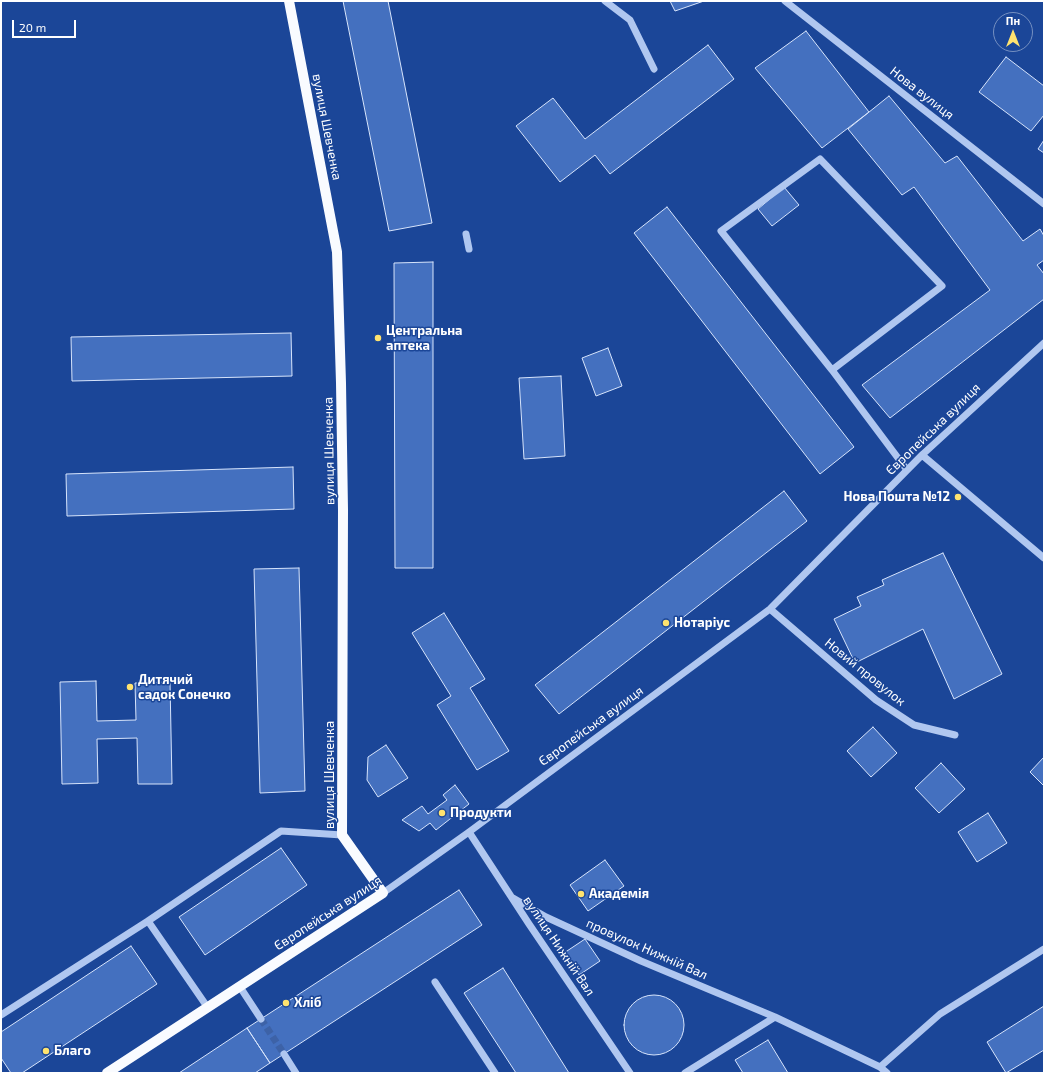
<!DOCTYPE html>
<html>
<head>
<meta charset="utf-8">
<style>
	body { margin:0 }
	#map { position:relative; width:1045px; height:1074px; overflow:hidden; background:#1b4698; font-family:"Exo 2",sans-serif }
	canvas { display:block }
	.frame { position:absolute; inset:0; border:2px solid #fff; pointer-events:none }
	.north { position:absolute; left:993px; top:12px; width:40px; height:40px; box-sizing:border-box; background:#1b4698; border:1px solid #7690c1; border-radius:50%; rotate:0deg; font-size:11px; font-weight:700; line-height:16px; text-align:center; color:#fff }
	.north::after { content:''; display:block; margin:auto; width:14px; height:18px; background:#ffe36f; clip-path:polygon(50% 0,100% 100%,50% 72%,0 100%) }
	.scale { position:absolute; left:12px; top:20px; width:64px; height:18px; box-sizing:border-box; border:2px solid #fff; border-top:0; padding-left:5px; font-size:12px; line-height:14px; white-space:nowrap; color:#fff; -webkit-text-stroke:3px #1b4698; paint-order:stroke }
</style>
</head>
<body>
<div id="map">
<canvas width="1045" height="1074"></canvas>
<div class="frame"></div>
<div class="north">Пн</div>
<div class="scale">20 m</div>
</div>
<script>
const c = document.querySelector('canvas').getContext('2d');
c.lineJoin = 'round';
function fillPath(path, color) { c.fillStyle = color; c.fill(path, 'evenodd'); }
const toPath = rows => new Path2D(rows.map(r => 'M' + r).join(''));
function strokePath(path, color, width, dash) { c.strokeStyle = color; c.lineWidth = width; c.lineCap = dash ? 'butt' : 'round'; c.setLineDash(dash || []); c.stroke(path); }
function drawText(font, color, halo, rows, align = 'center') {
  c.font = font + ' "Exo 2",sans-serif'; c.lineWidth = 3; c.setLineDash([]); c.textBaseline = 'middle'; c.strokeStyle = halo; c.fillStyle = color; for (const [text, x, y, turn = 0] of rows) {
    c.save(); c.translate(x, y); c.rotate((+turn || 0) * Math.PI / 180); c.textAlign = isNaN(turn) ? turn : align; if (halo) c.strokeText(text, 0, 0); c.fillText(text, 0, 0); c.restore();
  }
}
const building = toPath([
	[343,1,388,1,432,223,389,231,343,1],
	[670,1,704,1,675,11,670,1],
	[806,31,869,112,822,148,755,68,806,31],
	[708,45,734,79,610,174,595,155,560,182,516,126,553,98,585,139,708,45],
	[1006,57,1044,86,1044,115,1031,131,979,92,1006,57],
	[889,96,945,163,957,156,1023,241,1040,229,1044,236,1044,260,1037,265,1044,274,1044,299,890,418,862,385,990,290,914,187,902,195,848,129,889,96],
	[1044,140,1044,153,1038,149,1044,140],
	[784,187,799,205,772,226,758,209,784,187],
	[667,207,854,447,820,474,634,233,667,207],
	[433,262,433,568,395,568,394,263,433,262],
	[291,333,292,376,72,381,71,337,291,333],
	[608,348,622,386,596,396,582,358,608,348],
	[561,376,565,456,524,459,519,378,561,376],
	[293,467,294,509,67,516,66,474,293,467],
	[784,491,807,521,559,714,535,685,784,491],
	[943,553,1002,674,954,699,923,629,855,663,834,619,861,606,857,597,884,585,882,580,943,553],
	[299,568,305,791,260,793,254,569,299,568],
	[444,613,485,679,470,688,509,751,477,770,437,705,451,696,412,633,444,613],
	[96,681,97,721,136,720,135,683,170,682,172,784,138,784,137,738,97,739,98,783,62,784,60,682,96,681],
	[873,727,897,753,871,777,847,751,873,727],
	[386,745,408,778,378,797,367,780,368,757,386,745],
	[1044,757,1044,786,1030,772,1044,757],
	[941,763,965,789,939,813,915,788,941,763],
	[455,785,469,804,436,830,430,823,419,831,402,820,422,806,428,814,447,800,443,795,455,785],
	[988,813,1007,843,977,862,958,832,988,813],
	[281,848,307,885,205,955,179,917,281,848],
	[605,860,624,886,588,911,570,885,605,860],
	[459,890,482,925,270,1063,247,1028,459,890],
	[585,939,600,961,579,975,564,953,585,939],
	[131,946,157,984,22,1073,11,1073,1,1058,1,1032,131,946],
	[503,968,569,1073,516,1073,464,993,503,968],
	'624 1025a30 30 0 1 1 60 0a30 30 0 1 1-60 0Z',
	[1044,1006,1044,1050,1006,1073,987,1042,1044,1006],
	[247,1028,270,1063,255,1073,179,1073,247,1028],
	[768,1040,788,1073,743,1073,735,1060,768,1040]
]);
const minorTunnel = toPath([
	[261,1019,284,1054]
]);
const minor = toPath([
	[605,1,630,20,654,69],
	[785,1,1044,204],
	[466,234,469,249],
	[832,370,721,231,820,159,942,286,832,370,907,470],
	[922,455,1044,558],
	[770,609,876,700,914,725,955,735],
	[469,832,529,924,630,1073],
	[383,893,469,832,770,609,922,455,1044,343],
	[513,898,546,917,641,961,775,1017],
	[148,921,281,831,342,835],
	[435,982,495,1073],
	[240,987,261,1019],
	[1,1015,148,921,208,1008],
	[284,1054,296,1073],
	[880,1067,940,1014,1044,949],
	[685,1073,775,1017,880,1067,887,1073]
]);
const major = toPath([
	[107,1073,383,893,342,835,343,510,341,383,337,252,289,1]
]);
const markers = [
	[378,338,4,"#ffe36f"],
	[958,497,4,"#ffe36f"],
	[666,623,4,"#ffe36f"],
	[130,687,4,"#ffe36f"],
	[442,813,4,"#ffe36f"],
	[581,894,4,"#ffe36f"],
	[286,1003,4,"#ffe36f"],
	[46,1051,4,"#ffe36f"]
];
const streetNames = [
	["Нова вулиця",922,93,38],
	["вулиця Шевченка",327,127,79],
	["Європейська вулиця",933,429,-44],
	["вулиця Шевченка",329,451,-91],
	["Новий провулок",865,672,39],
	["Європейська вулиця",591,726,-36],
	["вулиця Шевченка",330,775,-90],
	["Європейська вулиця",328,913,-33],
	["вулиця Нижній Вал",559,946,56],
	["провулок Нижній Вал",647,949,24]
];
const poiNames = [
	["Центральна",386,331],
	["аптека",386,346],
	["Нова Пошта №12",950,497,"right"],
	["Нотаріус",674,623],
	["Дитячий",138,680],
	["садок Сонечко",138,695],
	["Продукти",450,813],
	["Академія",589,894],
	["Хліб",294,1003],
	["Благо",54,1051]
];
fillPath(building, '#4470bf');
strokePath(building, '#d7e4fb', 1);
strokePath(minorTunnel, '#3d62a7', 7, [7, 3.5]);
strokePath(minor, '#b0c7f0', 7);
strokePath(major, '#f9fbff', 10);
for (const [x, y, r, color] of markers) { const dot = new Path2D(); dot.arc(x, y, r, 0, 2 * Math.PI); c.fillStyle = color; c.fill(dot); strokePath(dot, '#1b4698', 1.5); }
drawText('13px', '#fff', '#1b4698', streetNames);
drawText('bold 13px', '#fff', '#1b4698', poiNames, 'left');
</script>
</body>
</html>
